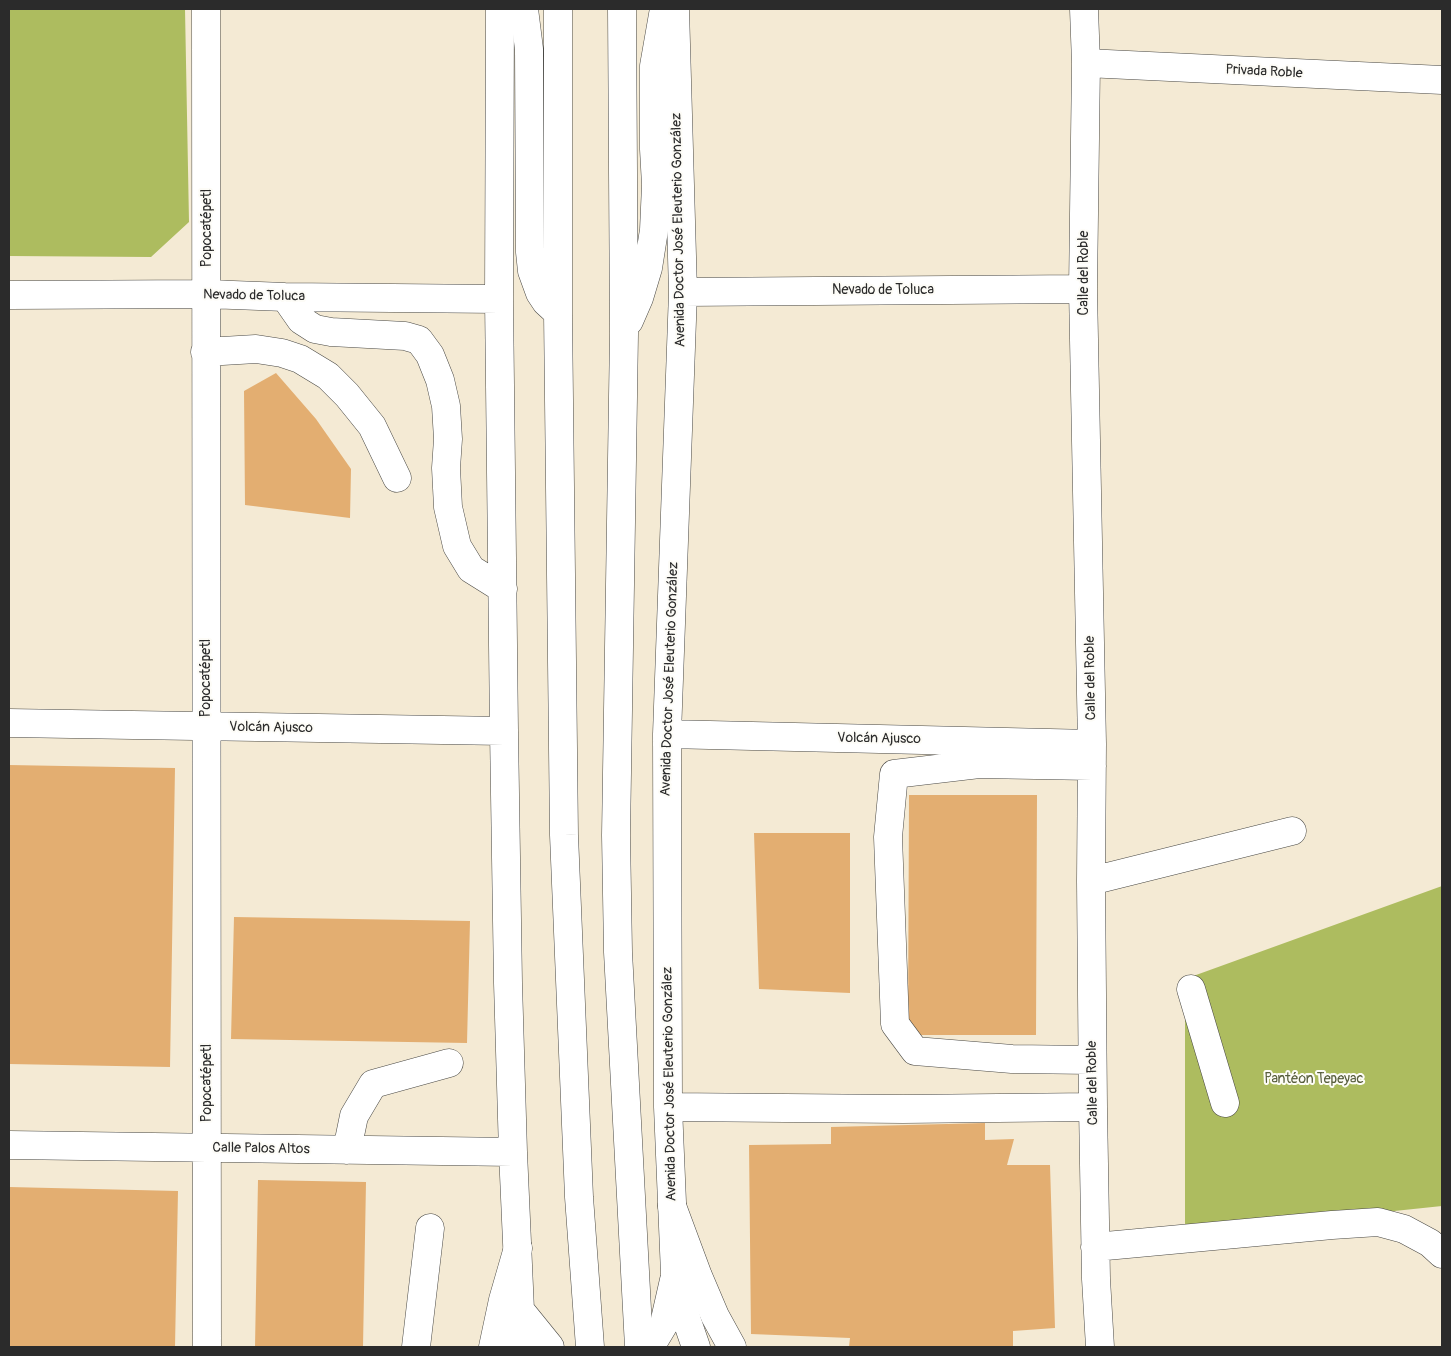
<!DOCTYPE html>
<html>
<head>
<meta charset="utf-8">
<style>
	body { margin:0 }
	#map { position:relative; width:1451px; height:1356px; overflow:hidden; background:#f4ead4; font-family:Pangolin,sans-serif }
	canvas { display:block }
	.frame { position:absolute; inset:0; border:10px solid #2b2b2b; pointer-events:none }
</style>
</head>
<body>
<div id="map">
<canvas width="1451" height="1356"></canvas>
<div class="frame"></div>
</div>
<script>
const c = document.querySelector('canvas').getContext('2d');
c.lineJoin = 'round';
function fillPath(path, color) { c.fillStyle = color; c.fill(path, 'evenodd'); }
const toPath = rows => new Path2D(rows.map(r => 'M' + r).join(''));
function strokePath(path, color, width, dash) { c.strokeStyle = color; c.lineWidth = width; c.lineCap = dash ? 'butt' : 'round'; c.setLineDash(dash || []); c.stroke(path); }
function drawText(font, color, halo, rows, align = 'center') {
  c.font = font + ' Pangolin,sans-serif'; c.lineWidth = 4; c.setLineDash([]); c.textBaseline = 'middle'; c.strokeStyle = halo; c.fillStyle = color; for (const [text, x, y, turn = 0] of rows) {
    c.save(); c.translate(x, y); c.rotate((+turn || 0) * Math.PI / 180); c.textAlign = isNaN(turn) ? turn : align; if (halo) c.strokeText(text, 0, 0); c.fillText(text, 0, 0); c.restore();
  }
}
const green = toPath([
	[9,9,185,9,189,222,151,257,9,256],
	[1442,886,1442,1206,1185,1233,1185,979]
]);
const building = toPath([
	[276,373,316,419,351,469,350,518,245,505,244,391],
	[9,765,175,768,170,1067,9,1064],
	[909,795,1037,795,1036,1035,908,1035],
	[754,833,850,833,850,993,759,989],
	[234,917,470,921,467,1043,231,1039],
	[985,1123,985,1140,1014,1139,1007,1165,1050,1165,1055,1328,1013,1331,1013,1347,849,1347,850,1338,751,1334,749,1145,831,1144,831,1127],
	[258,1180,366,1182,363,1347,255,1347],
	[9,1187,178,1191,175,1347,9,1347]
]);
const minor = toPath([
	[206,9,207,1347],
	[500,9,499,299,504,731,508,983,513,1152,520,1310,520,1347],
	[675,9,683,292,667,734,668,1107,675,1274,687,1321,696,1347],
	[1084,9,1086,63,1083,289,1092,744,1091,881,1093,1107,1096,1279,1100,1347],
	[1086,63,1442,80],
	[683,292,1083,289],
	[9,295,207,294,285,297,499,299],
	[285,297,301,320,315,329,331,332,405,336,419,340,430,355,440,380,446,406,448,439,446,468,448,507,457,546,471,569,503,589],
	[205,352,256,349,282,353,300,359,328,376,347,395,372,426,397,478],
	[9,723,504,731],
	[667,734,1092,744],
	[1092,766,979,764,894,774,888,837,895,1024,915,1051,1012,1059,1092,1060],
	[1091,881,1292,831],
	[1191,989,1225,1103],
	[668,1107,903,1109,1093,1107],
	[9,1145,513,1152],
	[347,1150,354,1116,373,1084,449,1063],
	[1095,1247,1332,1225,1378,1222,1404,1229,1430,1243,1442,1254],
	[520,1310,550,1347],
	[416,1347,430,1228],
	[644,1347,655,1339,664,1324,674,1280]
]);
const major = toPath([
	[672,1206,698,1276,715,1316,732,1347],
	[493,1347,503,1300,518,1248]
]);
const highway = toPath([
	[524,9,529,49,530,252,532,271,540,293,546,302,558,313],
	[558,9,558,313,564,835,579,1197,590,1347],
	[622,9,624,334,616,835,618,952,639,1347],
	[629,321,639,298,648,268,654,230,656,185,654,149,654,66,664,9]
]);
const streetNames = [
	["Privada Roble",1264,72,3],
	["Popocatépetl",207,228,-90],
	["Avenida Doctor José Eleuterio González",679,230,-91],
	["Calle del Roble",1084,273,-90],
	["Nevado de Toluca",883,290],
	["Nevado de Toluca",254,296,1],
	["Popocatépetl",206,678,-90],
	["Calle del Roble",1091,678,-91],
	["Avenida Doctor José Eleuterio González",670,679,-88],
	["Volcán Ajusco",271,728,1],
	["Volcán Ajusco",879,739,1],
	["Popocatépetl",207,1083,-90],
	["Calle del Roble",1093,1083,-91],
	["Avenida Doctor José Eleuterio González",670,1084,-91],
	["Calle Palos Altos",261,1149,1]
];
const parkNames = [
	["Pantéon Tepeyac",1314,1079]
];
fillPath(green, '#adbc5f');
fillPath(building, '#e3ae71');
strokePath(minor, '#494844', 29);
strokePath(major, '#494844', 29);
strokePath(highway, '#494844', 29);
strokePath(minor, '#fff', 28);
strokePath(major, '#fff', 28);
strokePath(highway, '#fff', 28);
drawText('14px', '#2b2b2b', '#fdfcf7', streetNames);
drawText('14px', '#585e3d', '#fdfcf7', parkNames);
</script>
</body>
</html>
